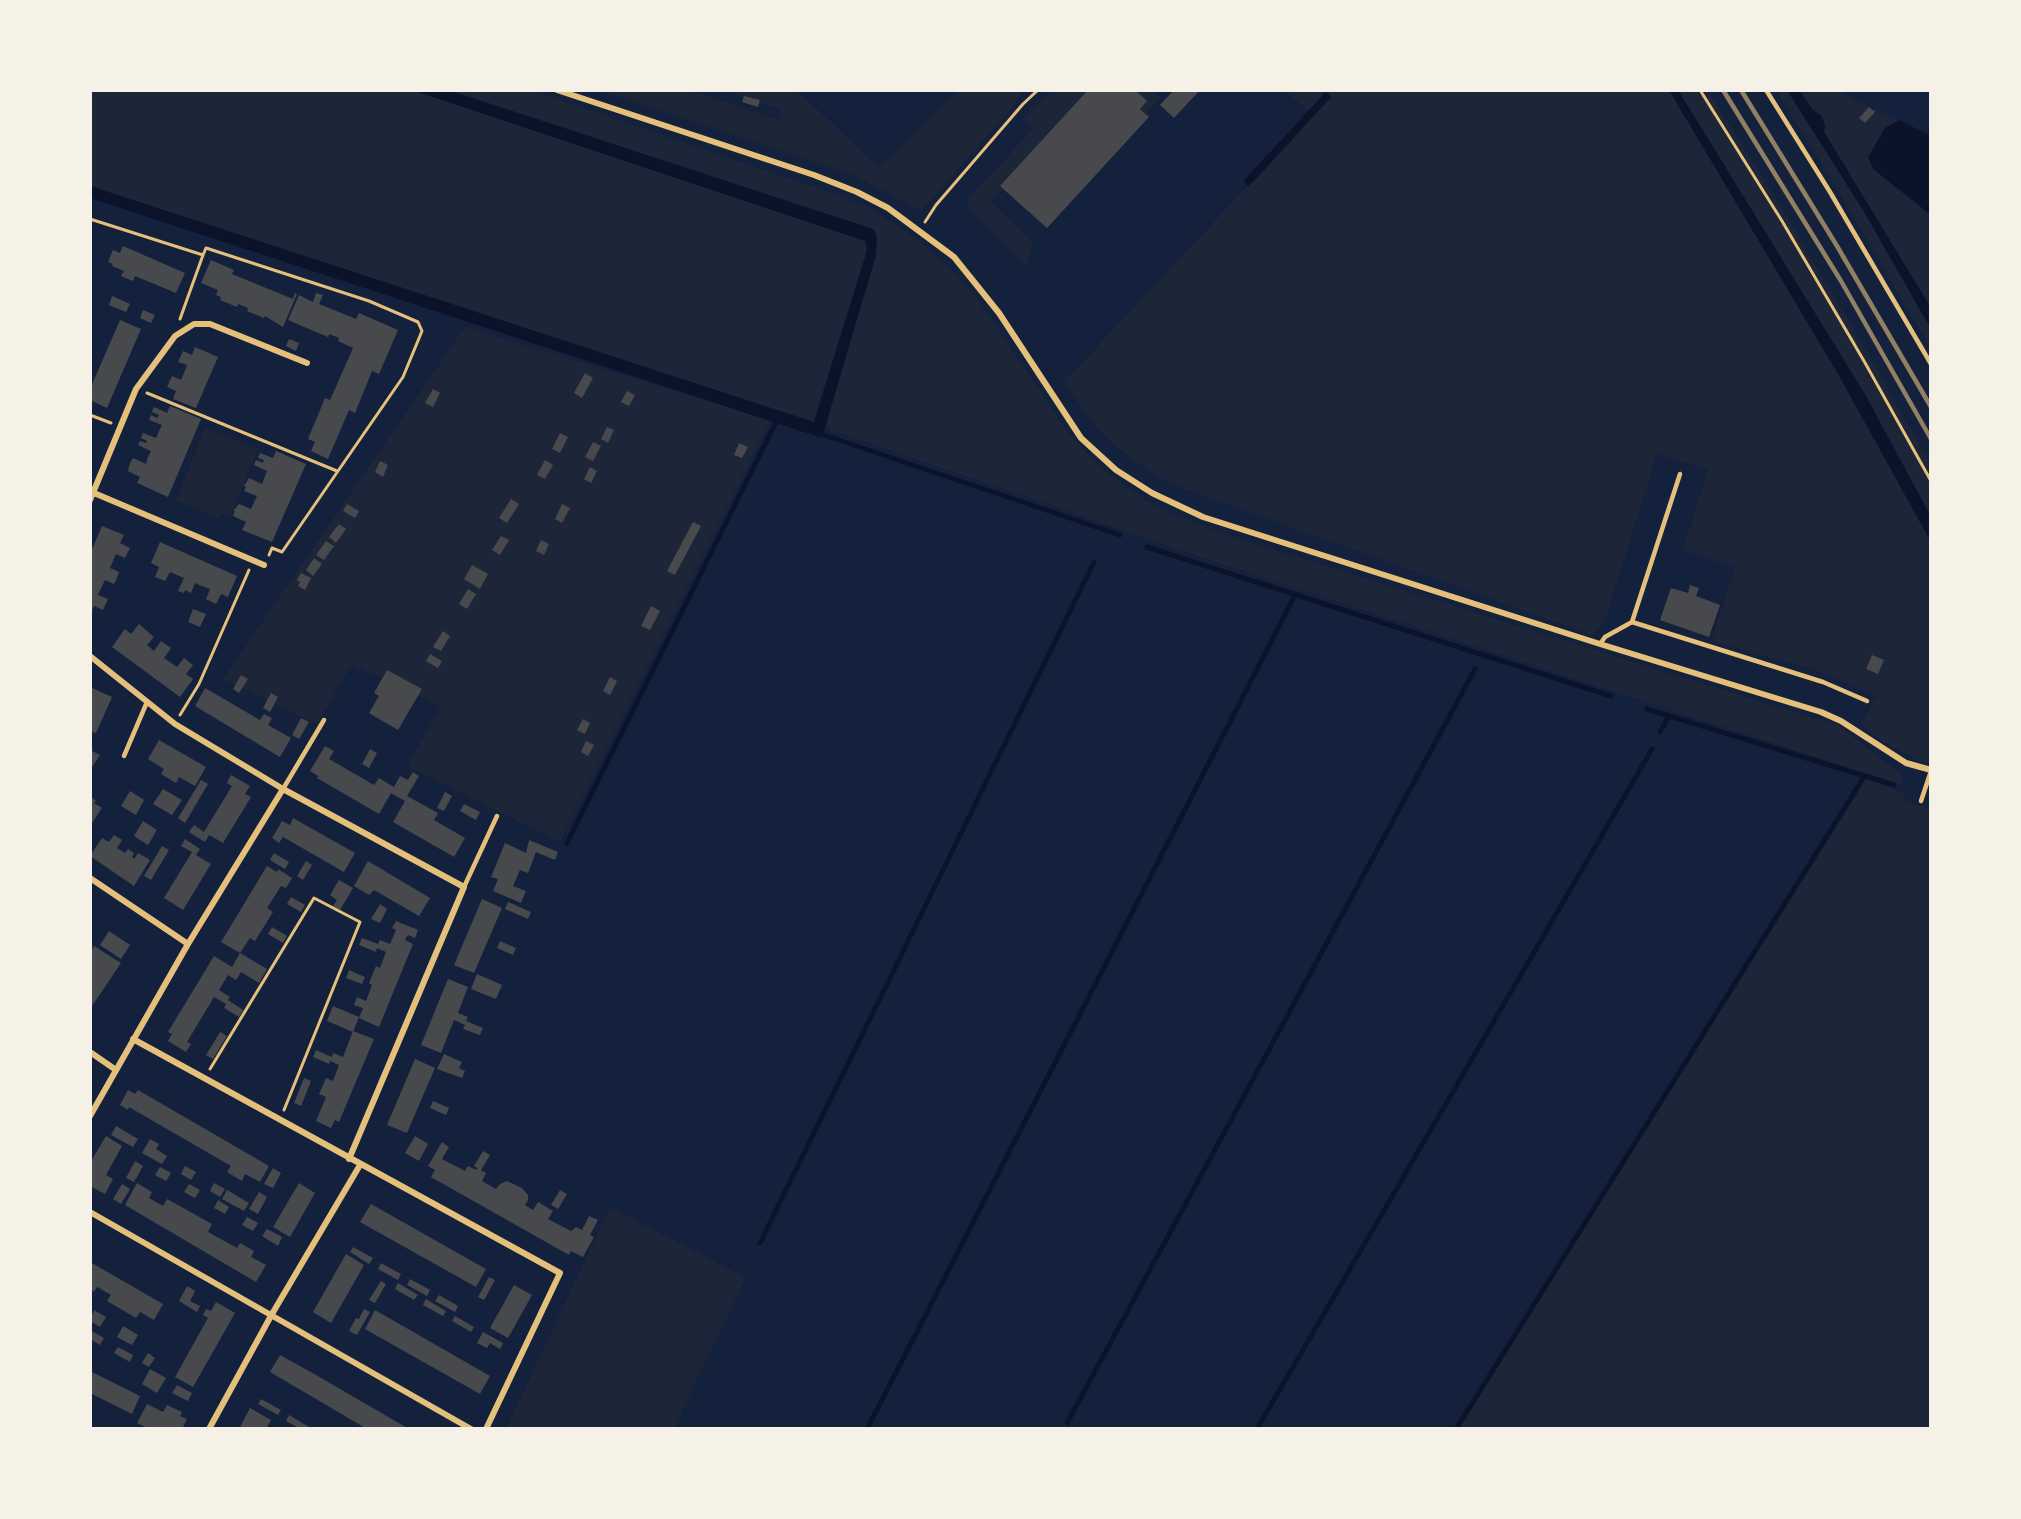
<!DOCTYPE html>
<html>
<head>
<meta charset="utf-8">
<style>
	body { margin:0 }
	#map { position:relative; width:2021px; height:1519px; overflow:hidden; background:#14213d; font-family:"Archivo Narrow",sans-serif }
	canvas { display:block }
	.frame { position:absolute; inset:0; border:92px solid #f6f1e7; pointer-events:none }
</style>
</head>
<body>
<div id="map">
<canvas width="2021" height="1519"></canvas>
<div class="frame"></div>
</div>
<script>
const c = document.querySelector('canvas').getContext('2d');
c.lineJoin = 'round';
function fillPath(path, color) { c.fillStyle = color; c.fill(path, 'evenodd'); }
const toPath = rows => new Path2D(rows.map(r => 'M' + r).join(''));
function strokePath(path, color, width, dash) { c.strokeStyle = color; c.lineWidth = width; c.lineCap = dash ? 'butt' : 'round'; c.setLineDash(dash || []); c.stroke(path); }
const green = toPath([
	[90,90,412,90,865,241,867,247,865,257,813,422,90,186],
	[448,90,531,90,826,191,869,208,909,233,946,264,975,295,1069,434,1102,469,1150,503,1194,523,1265,547,1839,726,1901,774,1902,785,1216,562,831,430,826,422,876,255,873,229],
	[597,90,688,90,778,120,781,109,724,90,797,90,879,168,958,90,1024,90,1010,110,921,211,855,176],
	[1053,90,1153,90,1161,98,1051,219,1010,183,990,201,1033,243,1026,266,969,208,966,201,1033,129,1023,120],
	[1284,90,1669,90,1838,374,1931,542,1931,765,1920,762,1887,744,1861,725,1877,696,1813,669,1711,641,1735,568,1683,550,1708,470,1657,454,1606,617,1603,625,1592,635,1171,484,1136,462,1105,437,1082,409,1065,381,1331,97,1325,92,1308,111],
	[1678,90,1708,90,1788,218,1871,358,1931,466,1931,517,1866,396],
	[1776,90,1787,90,1863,210,1931,329,1931,349,1836,187],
	[1799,90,1841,90,1854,100,1899,120,1885,128,1873,169,1931,215,1931,308,1824,132,1821,115,1813,110],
	[465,327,771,420,560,842,407,766,441,707,352,664,317,724,223,679],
	[205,428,258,449,230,517,221,514,219,518,176,501],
	[1869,779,1906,795,1904,801,1931,810,1931,1429,1459,1429,1866,780],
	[610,1207,746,1278,673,1429,506,1429]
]);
const water = toPath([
	[412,90,448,90,873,229,877,236,876,255,822,438,90,198,90,186,814,422,865,257,867,247,865,241],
	[1669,90,1678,90,1866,396,1931,517,1931,542,1838,374],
	[1787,90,1799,90,1813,110,1821,115,1825,125,1824,132,1931,308,1931,329,1863,210],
	[1326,92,1331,97,1255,180,1248,186,1244,182,1244,180],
	[1899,120,1931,136,1931,215,1873,169,1868,157,1885,128]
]);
const stream = toPath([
	[818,433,1120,535],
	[1147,547,1611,696],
	[1647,709,1894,785],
	[1660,732,1669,716],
	[567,843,775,424],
	[760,1243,1094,562],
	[1067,1423,1475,669],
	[867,1429,1293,599],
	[1257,1429,1652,749],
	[1456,1429,1862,780]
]);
const building = toPath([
	[1088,90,1135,90,1147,101,1140,109,1149,117,1047,228,1000,186],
	[1174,90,1200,90,1174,118,1160,105],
	[744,96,760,100,758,107,742,102],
	[1869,107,1875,112,1865,123,1859,118],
	[123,246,185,273,176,293,135,276,133,281,121,276,124,271,112,266,113,264,108,262,113,250,120,253],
	[211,260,234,270,232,274,293,299,295,293,297,294,283,327,265,316,264,318,247,311,248,308,238,304,237,307,220,300,221,297,216,295,218,290,201,283],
	[316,293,323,295,319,304,356,319,359,313,398,330,379,374,372,371,355,413,349,410,328,459,311,451,315,442,308,439,325,398,330,400,353,348,338,341,339,338,329,334,328,337,288,320,299,295,313,302],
	[112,296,130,304,126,312,109,305],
	[143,310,155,315,151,323,140,318],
	[120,320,141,329,107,408,90,400,90,389],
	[289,339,299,343,296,351,286,346],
	[195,347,218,357,196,408,173,399,176,391,167,387,172,376,181,380,184,373,187,365,178,362,183,351,192,355],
	[585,373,593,378,582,398,574,393],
	[433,389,440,393,433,407,425,403],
	[627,391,635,395,629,406,621,402],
	[170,406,201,419,168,497,137,483,140,477,128,471,130,463,133,458,146,464,148,457,151,451,138,445,140,441,146,443,147,441,141,438,143,433,156,438,159,431,162,425,149,420,151,415,157,418,159,415,152,412,154,407,167,413],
	[607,427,614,430,608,443,601,439],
	[560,433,568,437,560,453,552,449],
	[593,442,601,446,593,461,585,457],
	[739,443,748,447,742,458,734,455],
	[276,451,306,464,272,542,242,530,246,522,233,516,235,511,233,511,239,504,251,509,257,496,244,491,246,487,244,486,249,478,262,484,267,471,254,465,256,460,263,463,264,460,258,458,260,453,273,458],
	[545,460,553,465,545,479,537,475],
	[380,461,388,465,383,477,375,472],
	[590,467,597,471,591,483,584,479],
	[511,499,519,504,507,523,499,518],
	[347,504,359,511,355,518,343,511],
	[562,504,570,508,562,523,555,519],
	[693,522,701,526,675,575,667,571],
	[339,524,346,529,336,543,329,537],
	[102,526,124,535,120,543,130,548,125,558,116,554,110,568,119,572,117,578,114,584,105,580,98,595,108,599,103,610,94,606,90,614,90,554],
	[501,536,509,540,500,555,492,550],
	[541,540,549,544,544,555,536,551],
	[326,541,334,546,324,560,316,555],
	[160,542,237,576,228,597,221,594,216,604,206,599,210,589,202,586,195,583,191,593,185,590,184,593,178,591,184,578,170,572,165,581,155,577,159,567,151,563],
	[314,558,322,564,313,576,306,570],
	[472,565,488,574,480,589,464,579],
	[301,573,311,578,305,590,298,586,300,582,297,580],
	[1690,585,1699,588,1696,596,1720,605,1709,637,1660,620,1671,588,1688,593],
	[468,589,476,594,467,609,459,604],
	[651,606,660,611,650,630,641,626],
	[193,609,206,614,200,627,188,622],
	[139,624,154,637,147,645,154,651,161,641,171,648,164,658,177,667,184,658,193,665,186,674,193,679,180,697,112,647,125,629,131,634],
	[443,631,450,636,441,651,433,647],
	[430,654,442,661,438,668,426,661],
	[1872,655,1884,660,1878,674,1866,669],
	[387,670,422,689,398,730,369,713,379,696,374,693],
	[241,675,248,679,239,693,233,689],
	[610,677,617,681,610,695,603,691],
	[90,687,112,697,96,733,90,731],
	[205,688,260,720,264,714,272,718,268,725,291,738,280,757,195,706],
	[271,693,278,697,270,712,263,708],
	[301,718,309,722,299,739,292,735],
	[583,719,590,723,585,734,577,730],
	[159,740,206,767,195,786,179,777,176,783,161,774,164,769,148,759],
	[586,741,594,745,588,756,581,752],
	[325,746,334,751,329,759,374,785,379,778,394,787,400,776,408,780,413,772,419,776,407,796,438,813,434,820,465,838,454,857,393,822,405,801,391,793,379,814,317,778,318,776,310,771],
	[370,749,377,753,369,768,362,764],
	[92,751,100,755,90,770,90,755],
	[231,775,250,786,245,794,251,797,223,843,209,835,205,842,189,832,194,825,204,832,232,786,227,783],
	[201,780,208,784,185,823,178,818],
	[163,789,182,800,172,815,153,804],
	[130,791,144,800,136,815,121,806],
	[445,792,452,796,444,811,437,808],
	[90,796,96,801,94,803,102,808,90,826],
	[464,804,480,812,476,820,460,811],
	[293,818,355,853,344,872,283,837,279,843,272,838,282,821,290,825],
	[143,821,157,830,148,845,134,836],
	[114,835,122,840,117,848,125,853,128,849,134,853,132,857,134,859,138,853,150,860,134,886,90,856,102,838,109,842],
	[185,839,200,849,196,855,211,864,183,910,164,898,192,852,181,846],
	[529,840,558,852,555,860,536,852,528,873,520,870,513,886,526,891,521,903,493,891,498,879,491,877,505,843,526,853],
	[162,846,169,850,151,880,144,876],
	[274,853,289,862,285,869,270,860],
	[306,861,312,865,303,880,297,876],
	[368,861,430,898,419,916,374,890,369,895,354,886],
	[267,866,277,872,278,869,292,878,286,888,281,886,267,908,273,912,255,941,250,938,240,953,221,942],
	[339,880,353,888,340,910,333,906,337,900,330,895],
	[291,897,305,905,301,912,287,904],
	[482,899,502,908,474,973,454,965],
	[508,902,531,912,528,919,505,909],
	[380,904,387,909,380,923,371,919],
	[396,921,418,930,415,938,408,935,405,940,413,944,379,1027,359,1018,363,1008,354,1005,357,997,366,1001,372,985,369,983,376,966,380,968,386,952,377,948,376,952,359,945,362,938,378,944,380,940,390,944,396,930,392,928],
	[272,927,287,936,283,943,268,934],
	[109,931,130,945,121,959,100,945],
	[500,941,516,948,513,955,497,948],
	[94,946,121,963,90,1009,90,952],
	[240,953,267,969,259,983,241,972,236,980,228,975,219,990,230,997,228,1000,243,1010,239,1017,224,1008,226,1004,214,997,187,1042,191,1044,186,1052,168,1041,172,1034,168,1032,214,956,232,967],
	[349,970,365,977,362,984,346,978],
	[477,974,502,985,496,999,471,989],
	[448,979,468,987,458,1013,468,1017,466,1021,483,1028,480,1035,463,1029,465,1025,454,1020,441,1053,421,1045],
	[333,1006,359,1017,353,1032,327,1021],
	[353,1031,374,1039,339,1122,335,1120,331,1128,316,1121,326,1097,319,1094,326,1078,333,1081,339,1065,330,1061,329,1064,313,1057,316,1050,332,1057,333,1053,343,1057],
	[220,1032,227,1036,213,1059,206,1055],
	[444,1054,462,1062,459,1068,465,1071,462,1078,437,1069],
	[415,1059,435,1068,407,1133,387,1125],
	[304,1078,311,1081,301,1106,294,1103],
	[128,1090,135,1094,138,1090,269,1166,260,1182,245,1174,242,1181,227,1172,231,1166,129,1107,128,1110,120,1105],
	[433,1101,449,1108,446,1115,430,1108],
	[116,1126,138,1139,133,1147,111,1135],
	[106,1136,122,1146,106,1175,113,1179,105,1194,90,1186,90,1163],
	[415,1136,428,1144,419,1161,405,1153],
	[150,1139,159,1144,156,1149,167,1156,162,1164,142,1153],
	[442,1142,449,1147,442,1159,465,1171,468,1166,476,1170,478,1168,474,1166,483,1151,490,1155,481,1170,486,1173,482,1181,496,1189,500,1184,507,1181,522,1188,528,1195,528,1200,525,1205,533,1210,538,1202,553,1211,548,1219,571,1231,576,1227,582,1230,589,1216,598,1220,590,1235,594,1237,583,1257,571,1251,569,1255,431,1177,435,1170,428,1166],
	[135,1161,143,1166,134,1182,126,1178],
	[185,1166,196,1172,191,1180,181,1174],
	[160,1167,171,1173,166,1181,155,1175],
	[273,1168,281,1173,273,1188,264,1184],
	[137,1183,152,1192,149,1198,163,1206,167,1199,212,1224,208,1232,237,1248,240,1243,254,1251,251,1257,266,1265,256,1282,125,1205],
	[214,1183,225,1189,220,1197,210,1191],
	[299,1183,315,1193,290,1237,273,1227],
	[122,1184,130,1189,121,1204,113,1199],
	[189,1184,200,1190,195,1198,184,1192],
	[227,1190,249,1203,244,1211,222,1199],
	[560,1190,567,1194,558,1209,551,1205],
	[259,1192,267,1197,258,1214,249,1209],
	[218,1200,229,1207,225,1214,214,1208],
	[371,1204,486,1269,476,1287,360,1222],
	[247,1217,258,1223,253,1231,242,1225],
	[267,1229,282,1237,278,1246,262,1236],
	[353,1247,373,1258,369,1264,350,1252],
	[346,1254,364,1265,331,1323,313,1312],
	[90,1262,163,1304,154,1320,140,1312,136,1318,107,1301,111,1295,97,1287,94,1292,90,1289],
	[381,1263,401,1274,398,1280,378,1269],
	[489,1277,495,1280,484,1300,478,1297],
	[410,1279,430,1290,427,1296,407,1285],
	[381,1281,386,1284,375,1303,369,1300],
	[398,1283,418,1295,414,1300,395,1289],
	[514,1285,532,1295,508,1338,490,1328],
	[187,1286,195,1291,190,1301,200,1306,197,1312,179,1301],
	[439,1295,458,1306,455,1312,435,1301],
	[426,1299,446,1311,443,1316,423,1305],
	[216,1302,235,1313,193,1387,175,1377,208,1318,203,1315,206,1309,211,1311],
	[364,1309,370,1312,357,1335,349,1331,356,1318,359,1319],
	[94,1310,106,1317,100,1327,90,1321],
	[375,1310,490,1376,480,1394,365,1329],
	[455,1316,474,1327,471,1332,452,1321],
	[123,1326,138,1335,132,1345,117,1337],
	[90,1330,104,1338,100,1345,90,1339],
	[483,1332,503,1343,500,1349,490,1343,487,1348,477,1343],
	[118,1347,133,1355,130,1362,114,1353],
	[148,1353,155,1358,149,1367,142,1363],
	[280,1355,309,1371,409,1429,367,1429,270,1372],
	[150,1369,166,1378,157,1393,142,1384],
	[90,1371,140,1396,132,1414,90,1393],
	[177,1385,192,1393,188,1401,172,1393],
	[261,1399,281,1410,278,1415,258,1404],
	[147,1404,163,1412,167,1405,182,1412,180,1416,187,1419,182,1429,150,1429,137,1423],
	[250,1408,271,1420,266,1429,239,1429],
	[289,1415,309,1427,308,1429,301,1429,286,1421]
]);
const path = toPath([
	[1700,90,1782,221,1864,361,1931,481],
	[90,219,203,255,206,248,369,301,418,322,422,331,403,377,282,552,272,548,269,555],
	[925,222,936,205,1023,104,1038,90],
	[180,319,203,255],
	[147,393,337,471],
	[90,415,111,423],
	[180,715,199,684,249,570],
	[210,1069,314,898,360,922,284,1110]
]);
const service = toPath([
	[1766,90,1830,192,1931,364],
	[1632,622,1823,682,1867,701],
	[1600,644,1605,637,1632,622,1680,474],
	[124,756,147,702],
	[283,789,324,720],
	[1921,801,1931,771],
	[464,887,497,816]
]);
const minor = toPath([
	[557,90,814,175,857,192,888,208,954,257,999,313,1081,438,1116,470,1152,493,1203,517,1600,644,1821,712,1841,721,1906,763,1931,770],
	[94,493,264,565],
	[90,500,136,389,175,336,194,324,210,324,307,363],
	[90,656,175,724,283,789,464,887,349,1159],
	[90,878,188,944],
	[133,1039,560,1273,486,1429],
	[90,1052,116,1070],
	[90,1116,188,944,283,789],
	[90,1212,471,1429],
	[209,1429,272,1314,360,1165]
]);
const rail = toPath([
	[1723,90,1841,281,1931,439],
	[1741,90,1837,246,1931,407]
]);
fillPath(green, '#1d2539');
fillPath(water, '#0b132b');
strokePath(stream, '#0b132b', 5);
fillPath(building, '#48494c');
strokePath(path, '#e5c07b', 3);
strokePath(service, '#e5c07b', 4.5);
strokePath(minor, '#e5c07b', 6);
strokePath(rail, '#918062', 4.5);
</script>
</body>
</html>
